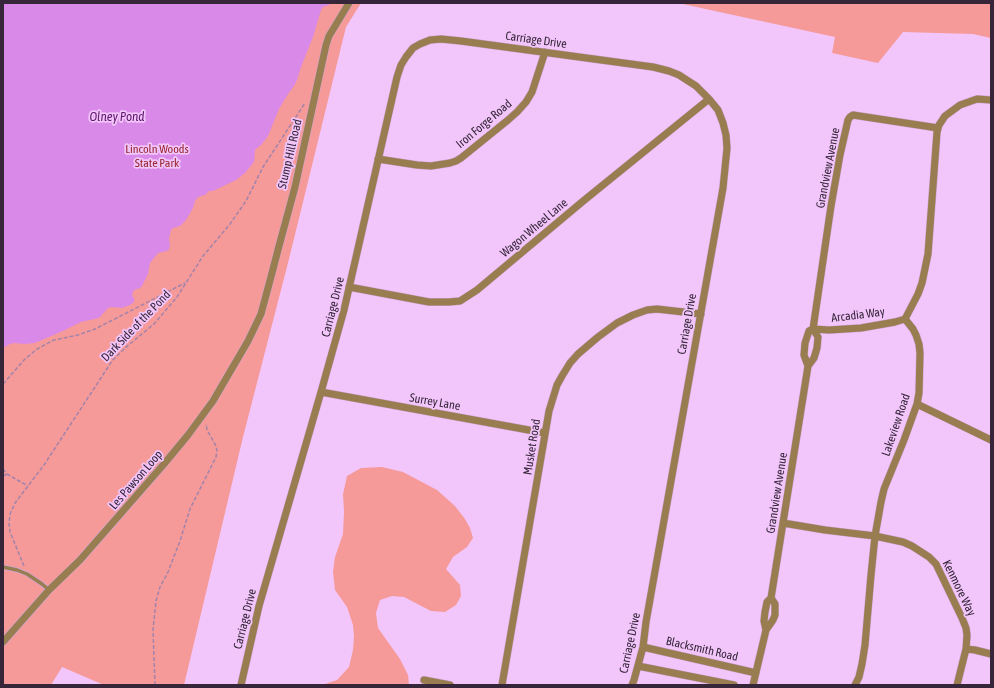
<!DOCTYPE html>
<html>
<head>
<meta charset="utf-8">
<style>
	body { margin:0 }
	#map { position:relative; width:994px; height:688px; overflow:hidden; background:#f2c6fb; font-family:"Asap Condensed",sans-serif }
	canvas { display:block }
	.frame { position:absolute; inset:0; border:4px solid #37263a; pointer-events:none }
</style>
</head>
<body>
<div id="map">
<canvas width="994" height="688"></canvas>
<div class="frame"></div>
</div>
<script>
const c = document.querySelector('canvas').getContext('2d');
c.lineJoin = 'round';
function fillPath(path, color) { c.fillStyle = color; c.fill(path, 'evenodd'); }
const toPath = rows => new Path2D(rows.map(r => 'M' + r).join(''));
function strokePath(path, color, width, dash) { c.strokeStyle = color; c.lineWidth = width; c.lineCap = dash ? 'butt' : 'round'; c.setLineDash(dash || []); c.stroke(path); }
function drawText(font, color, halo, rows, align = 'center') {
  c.font = font + ' "Asap Condensed",sans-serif'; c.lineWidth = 3.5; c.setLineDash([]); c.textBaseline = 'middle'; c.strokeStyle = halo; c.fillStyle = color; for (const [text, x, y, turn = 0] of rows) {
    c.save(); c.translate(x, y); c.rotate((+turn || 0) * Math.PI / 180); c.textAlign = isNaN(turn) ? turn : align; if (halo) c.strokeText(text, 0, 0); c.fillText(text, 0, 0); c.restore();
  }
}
const green = toPath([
	[3,3,361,3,346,27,289,259,243,437,184,685,104,685,62,667,51,685,3,685],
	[678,3,991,3,991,38,973,34,903,32,878,63,832,53,835,37],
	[382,467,403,472,437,490,455,506,465,519,470,528,473,538,467,547,453,557,446,569,460,585,461,596,456,605,445,612,431,611,404,597,392,596,380,600,376,613,378,628,400,659,408,675,409,685,322,685,337,680,349,667,353,650,354,636,353,625,347,607,335,590,333,572,335,557,343,534,344,512,343,494,347,476,361,468]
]);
const water = toPath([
	[3,3,331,3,329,5,323,7,321,10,313,37,301,67,297,80,294,86,288,94,279,109,268,136,262,144,255,150,254,162,245,173,236,180,213,191,209,191,205,195,198,197,195,201,193,208,186,220,180,226,173,228,171,230,169,238,170,246,169,249,167,251,158,253,150,263,148,274,142,286,140,288,134,290,132,295,134,298,134,302,130,305,122,308,112,307,108,308,99,318,81,322,63,331,35,343,25,344,14,343,10,344,3,348]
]);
const path = toPath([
	[3,384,24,360,37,349,54,340,78,335,95,329,185,283],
	[3,469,7,474,28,486],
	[3,476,7,474],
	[24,566,10,532,9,523,10,514,15,503,44,465,112,361,125,348,154,324,177,297,203,256,230,224,246,201,263,167,305,103],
	[155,685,153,630,156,601,160,587,168,572,180,541,190,509,216,457,217,451,216,446,207,430,206,424]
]);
const service = toPath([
	[3,567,17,570,27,574,42,584,49,590]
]);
const minor = toPath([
	[378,159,417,165,431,166,450,163,456,161,461,158,508,120,517,112,526,102,532,92,545,52],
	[349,287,429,302,449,302,460,301,477,290,582,202,709,99],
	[905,319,918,294,922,283,928,254,937,132,939,125,945,116,960,105,977,99,991,100],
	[813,329,829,330,861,328,895,322,905,319],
	[808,366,804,355,805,343,809,331,813,329],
	[321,392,545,433],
	[917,404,991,440],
	[783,523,825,530,875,536,903,542,912,546,929,557,936,564,962,618,966,628,967,635,966,649,957,685],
	[766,630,764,621,765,612,767,602,771,598,808,366,814,358,817,348,818,337,813,329,831,206,840,155,848,120,850,117,853,115,938,128],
	[3,642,49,590,80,560,164,464,188,435,213,401,248,341,261,314,272,273,279,246,295,187,326,45,329,36,349,3],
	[643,647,756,673],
	[966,649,975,650,991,654],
	[638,666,734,685],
	[424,680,450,685],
	[241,685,259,606,321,392,344,310,397,77,401,65,406,57,413,48,420,44,430,40,441,39,461,41,653,67,669,71,679,75,696,86,709,99,718,110,723,123,726,135,727,148,723,188,646,622,643,647,634,680,632,685],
	[502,685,549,411,557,385,562,376,570,363,578,354,598,337,617,323,633,315,647,310,657,309,701,314],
	[753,685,766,630,773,620,775,615,775,604,771,598],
	[855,685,859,677,862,664,865,645,871,575,875,536,881,502,884,489,904,440,917,404,919,393,920,353,919,344,916,335,913,329,905,319]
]);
const streetNames = [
	["Carriage Drive",536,40,8],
	["Iron Forge Road",484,124,-40],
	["Stump Hill Road",290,154,-77],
	["Grandview Avenue",828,168,-79],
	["Wagon Wheel Lane",534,228,-40],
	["Carriage Drive",333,307,-76],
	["Arcadia Way",858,315,-7],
	["Carriage Drive",687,324,-80],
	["Dark Side of the Pond",136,326,-46],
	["Surrey Lane",435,402,10],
	["Lakeview Road",896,425,-71],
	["Musket Road",532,447,-81],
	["Les Pawson Loop",136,480,-49],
	["Grandview Avenue",777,493,-81],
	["Kenmore Way",959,588,64],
	["Carriage Drive",245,619,-76],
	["Carriage Drive",630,643,-78],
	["Blacksmith Road",702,649,13]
];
const parkNames = [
	["Lincoln Woods",157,149],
	["State Park",157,163]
];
const waterNames = [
	["Olney Pond",117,117]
];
fillPath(green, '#f59a98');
fillPath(water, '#d989e8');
strokePath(service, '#cda6d4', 5);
strokePath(minor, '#cda6d4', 8);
strokePath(path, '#a383aa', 1.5, [4, 2]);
strokePath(service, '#977d4f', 3.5);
strokePath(minor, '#977d4f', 7);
drawText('12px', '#37263a', '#f2c6fb', streetNames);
drawText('12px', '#982630', '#f2c6fb', parkNames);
drawText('italic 13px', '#5e146c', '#f2c6fb', waterNames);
</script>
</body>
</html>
